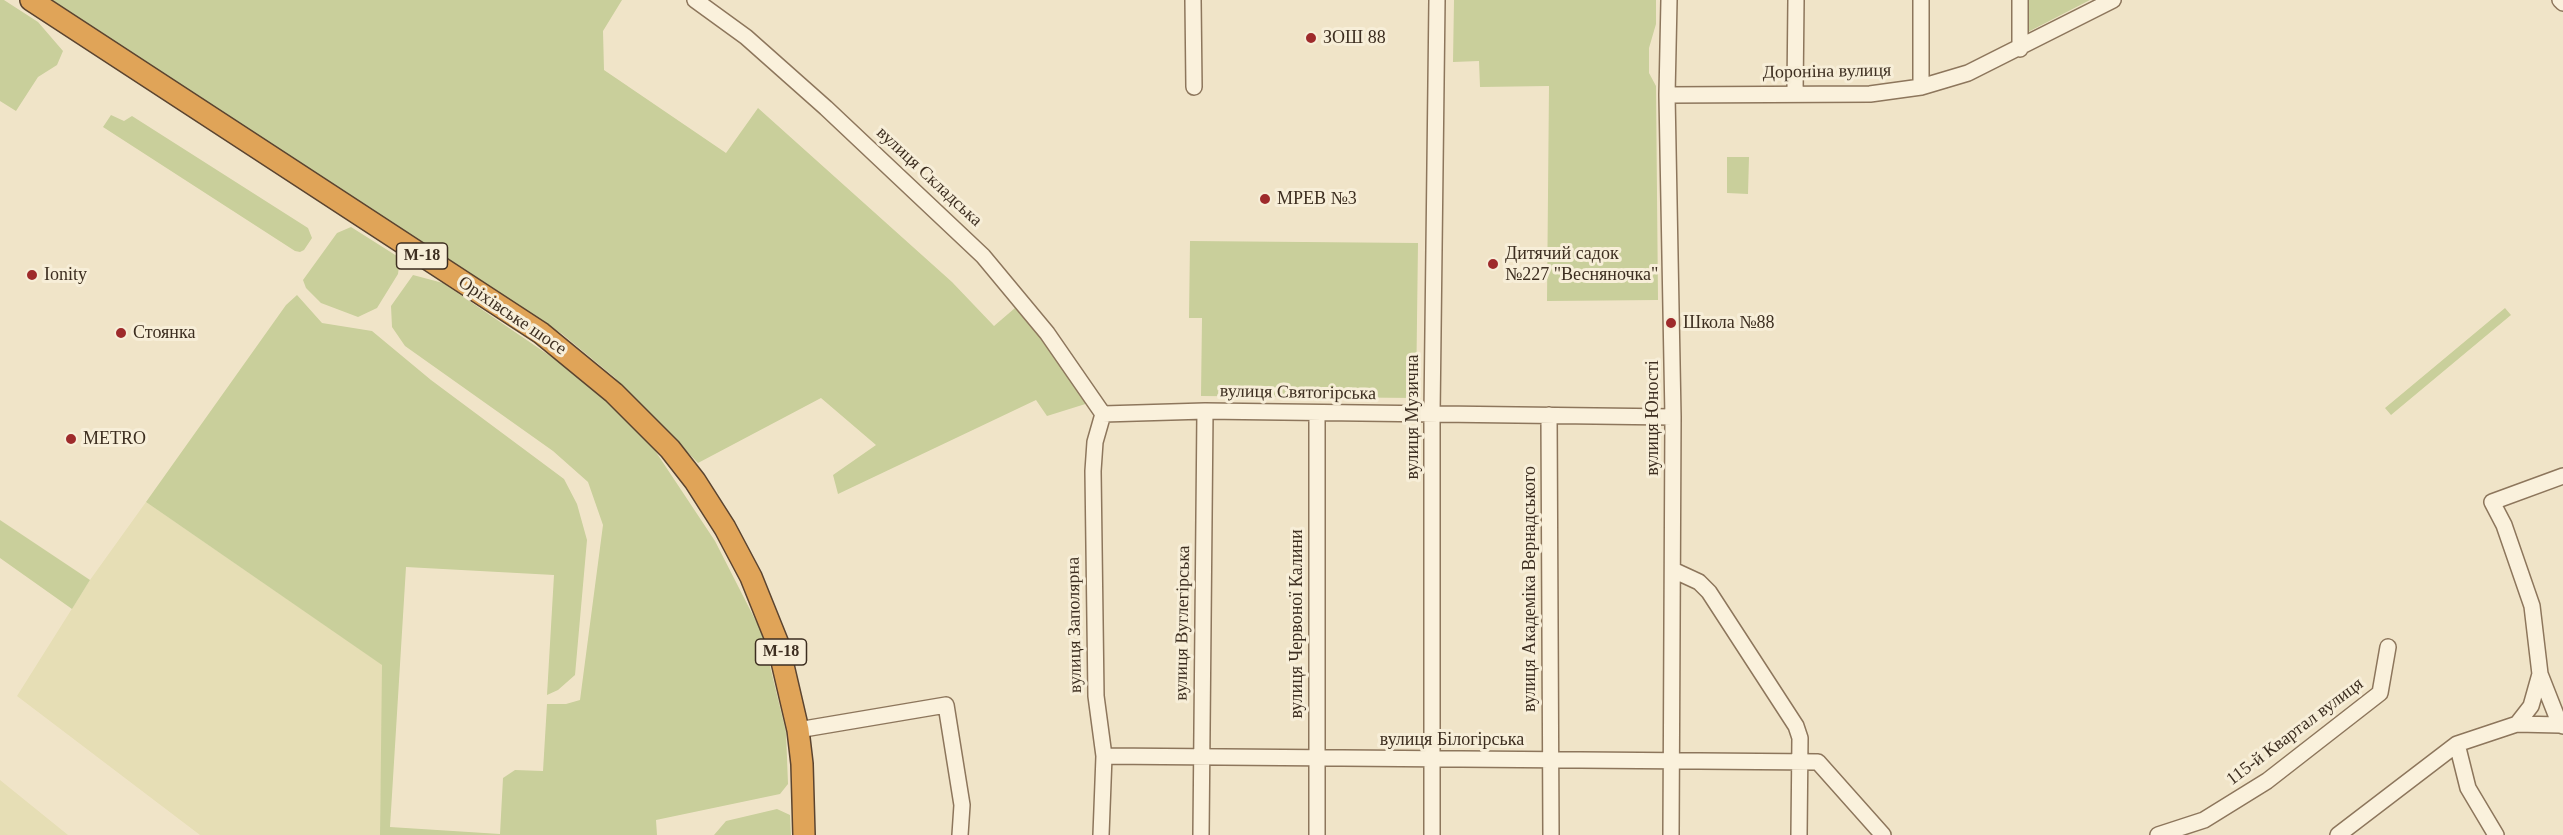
<!DOCTYPE html>
<html>
<head>
<meta charset="utf-8">
<style>
	body { margin:0 }
	canvas { display:block; background:#f0e4c8 }
</style>
</head>
<body>
<canvas width="2563" height="835"></canvas>
<script>
const c = document.querySelector('canvas').getContext('2d');
c.lineJoin = 'round';
function fillPath(path, color) { c.fillStyle = color; c.fill(path, 'evenodd'); }
const toPath = rows => new Path2D(rows.map(r => 'M' + r).join(''));
function strokePath(path, color, width, dash) { c.strokeStyle = color; c.lineWidth = width; c.lineCap = dash ? 'butt' : 'round'; c.setLineDash(dash || []); c.stroke(path); }
function drawText(font, color, halo, rows, align = 'center') {
  c.font = font + ' Georgia,serif'; c.lineWidth = 6; c.setLineDash([]); c.textBaseline = 'middle'; c.strokeStyle = halo; c.fillStyle = color; for (const [text, x, y, turn = 0] of rows) {
    c.save(); c.translate(x, y); c.rotate((+turn || 0) * Math.PI / 180); c.textAlign = isNaN(turn) ? turn : align; if (halo) c.strokeText(text, 0, 0); c.fillText(text, 0, 0); c.restore();
  }
}
const farmland = toPath([
	[146,502,383,665,380,835,200,835,17,696,90,580],
	[0,780,68,835,0,835]
]);
const green = toPath([
	[0,0,4,0,38,22,63,51,57,65,38,77,16,111,0,101],
	[41,0,622,0,603,31,604,70,726,153,758,108,952,282,994,326,1022,302,1095,401,1047,416,1036,400,838,494,833,475,876,445,821,398,698,463,614,377,562,334],
	[1454,0,1656,0,1656,24,1649,48,1649,73,1656,86,1658,300,1547,301,1549,86,1480,87,1479,61,1453,62],
	[2024,0,2090,0,2024,34],
	[111,115,124,121,132,116,308,228,312,238,304,250,300,252,295,251,103,127],
	[1727,157,1749,157,1748,194,1727,193],
	[351,227,400,258,398,274,377,308,358,317,321,303,306,288,303,280,337,233],
	[1190,241,1418,243,1416,398,1201,396,1202,318,1189,318],
	[413,275,443,283,600,390,654,449,715,541,762,633,786,732,788,784,780,794,656,820,657,835,380,835,382,665,146,502,286,305,297,295,322,323,372,331,431,380,564,479,577,504,587,540,575,675,558,690,547,695,554,575,406,567,390,827,500,834,503,778,515,770,543,771,547,704,566,704,580,700,603,525,588,482,553,451,405,346,392,327,391,306],
	[2505,308,2511,315,2391,415,2385,408],
	[0,520,90,580,72,609,0,558],
	[777,809,790,815,791,835,714,835,726,821]
]);
const minor = toPath([
	[695,0,746,37,826,108,983,256,1047,333,1103,414],
	[1193,0,1194,87],
	[1669,0,1667,95,1673,417,1671,835],
	[1921,0,1921,87],
	[2020,0,2020,49],
	[2560,0,2563,3],
	[1795,93,1796,0],
	[1667,95,1870,94,1921,87,1968,73,2113,0],
	[1317,413,1317,835],
	[1103,414,1205,411,1673,417],
	[1549,415,1551,835],
	[2563,476,2492,502,2504,525,2532,606,2540,674,2560,725,2563,726],
	[1673,570,1699,582,1709,592,1796,726,1800,738,1799,835],
	[2517,724,2531,706,2540,674],
	[798,730,946,705,962,805,960,835],
	[2457,744,2468,788,2496,835],
	[1104,756,1818,762,1883,835],
	[1101,835,1104,756,1096,696,1093,471,1095,442,1103,414],
	[1201,835,1205,411],
	[1432,835,1432,414,1437,0],
	[2158,835,2204,820,2267,781,2380,693,2388,647],
	[2338,835,2457,744,2517,724,2560,725]
]);
const highway = toPath([
	[31,0,541,333,614,393,670,449,695,481,725,528,751,577,778,644,798,730,802,764,804,835]
]);
const markers = [
	[1311,38,6,"#9e2a2b"],
	[1265,199,6,"#9e2a2b"],
	[1493,264,6,"#9e2a2b"],
	[32,275,6,"#9e2a2b"],
	[1671,323,6,"#9e2a2b"],
	[121,333,6,"#9e2a2b"],
	[71,439,6,"#9e2a2b"]
];
const shields = [
	[422,256,51],
	[781,652,51]
];
const shieldNames = [
	["М-18",422,256],
	["М-18",781,652]
];
const poiNames = [
	["ЗОШ 88",1323,38],
	["МРЕВ №3",1277,199],
	["Дитячий садок",1505,254],
	["№227 \"Весняночка\"",1505,275],
	["Ionity",44,275],
	["Школа №88",1683,323],
	["Стоянка",133,333],
	["METRO",83,439]
];
const streetNames = [
	["Дороніна вулиця",1827,72,-1],
	["вулиця Складська",929,177,43],
	["Оріхівське шосе",512,316,34],
	["вулиця Святогірська",1298,393,1],
	["вулиця Музична",1413,417,-90],
	["вулиця Юності",1653,418,-90],
	["вулиця Академіка Вернадського",1530,589,-90],
	["вулиця Вуглегірська",1183,623,-89],
	["вулиця Червоної Калини",1297,624,-90],
	["вулиця Заполярна",1075,625,-91],
	["115-й Квартал вулиця",2295,732,-37],
	["вулиця Білогірська",1452,740]
];
fillPath(farmland, '#e6deb5');
fillPath(green, '#c9cf9b');
strokePath(minor, '#8d765c', 18);
strokePath(highway, '#5b4430', 24);
strokePath(minor, '#faf1dc', 15);
strokePath(highway, '#e0a458', 21);
for (const [x, y, r, color] of markers) { const dot = new Path2D(); dot.arc(x, y, r, 0, 2 * Math.PI); c.fillStyle = color; c.fill(dot); strokePath(dot, '#f7eed8', 2); }
for (const [x, y, w] of shields) { const box = new Path2D(); box.roundRect(x - w / 2, y - 13, w, 26, 4.5); c.fillStyle = '#f7eed8'; c.fill(box); strokePath(box, '#3d2e20', 1.5); }
drawText('bold 16px', '#3d2e20', null, shieldNames);
drawText('18px', '#3d2e20', '#f7eed8', poiNames, 'left');
drawText('18px', '#3d2e20', '#f7eed8', streetNames);
</script>
</body>
</html>
